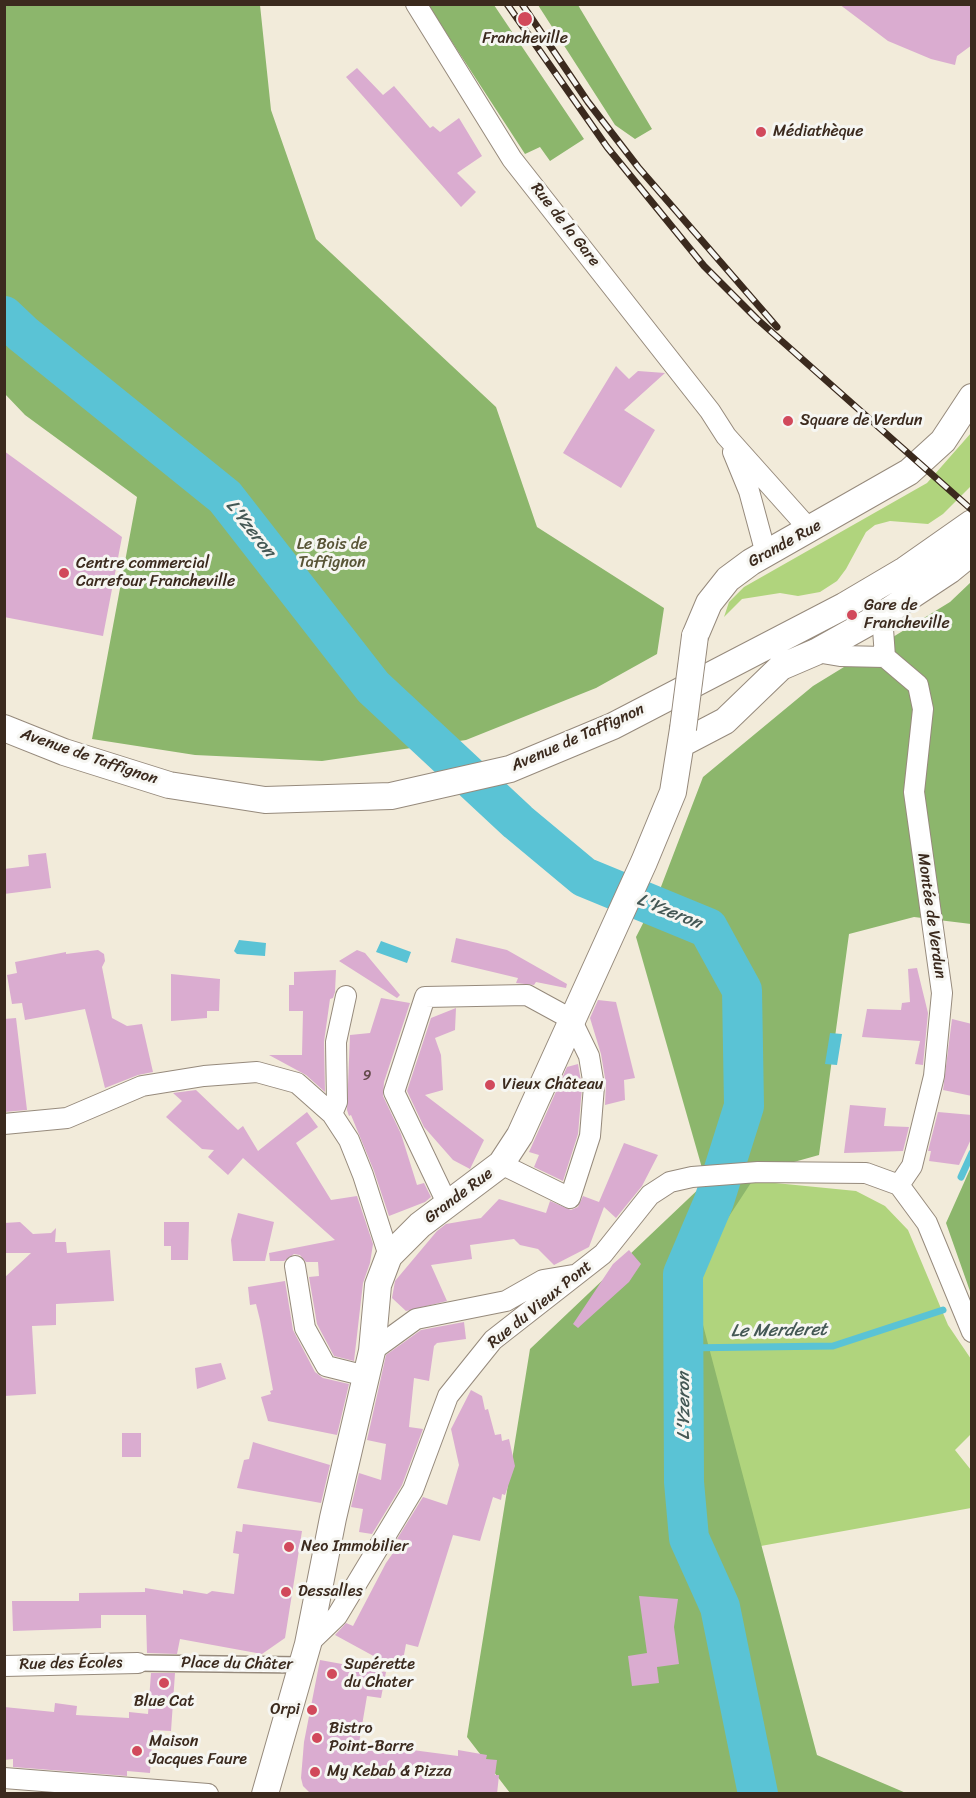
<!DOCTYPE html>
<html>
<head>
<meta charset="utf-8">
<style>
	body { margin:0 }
	#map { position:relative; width:976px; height:1798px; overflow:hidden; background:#f2ebda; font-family:Sriracha,sans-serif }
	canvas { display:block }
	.frame { position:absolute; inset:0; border:6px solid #3b2a1e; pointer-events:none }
</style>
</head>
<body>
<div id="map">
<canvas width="976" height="1798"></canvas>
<div class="frame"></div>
</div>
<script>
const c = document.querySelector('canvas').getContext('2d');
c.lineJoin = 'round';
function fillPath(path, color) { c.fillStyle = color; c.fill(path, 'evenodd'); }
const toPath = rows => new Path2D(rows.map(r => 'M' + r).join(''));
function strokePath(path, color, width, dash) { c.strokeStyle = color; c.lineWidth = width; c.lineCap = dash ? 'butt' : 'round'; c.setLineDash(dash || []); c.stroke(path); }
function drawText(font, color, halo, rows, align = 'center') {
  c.font = font + ' Sriracha,sans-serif'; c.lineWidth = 6; c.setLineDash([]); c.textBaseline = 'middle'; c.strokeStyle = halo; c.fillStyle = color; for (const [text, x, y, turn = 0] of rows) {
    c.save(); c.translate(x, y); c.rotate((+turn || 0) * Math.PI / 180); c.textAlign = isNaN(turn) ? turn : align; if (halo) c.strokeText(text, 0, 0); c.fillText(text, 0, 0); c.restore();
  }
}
const green = toPath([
	[971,433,971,486,943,514,928,524,890,521,875,525,866,532,846,569,837,581,820,592,798,596,780,593,742,599,724,617,729,602,744,587,927,483],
	[745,1180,856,1191,885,1206,908,1230,948,1325,971,1359,971,1434,955,1450,971,1470,971,1508,711,1555,690,1276]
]);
const forest = toPath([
	[5,4,260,5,271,110,316,239,496,407,537,527,664,608,657,654,596,688,466,740,322,761,195,755,92,739,137,497,25,415,5,394],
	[428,5,494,5,584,139,550,161,540,147,525,154],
	[538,5,578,5,652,129,635,139,615,125],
	[971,582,971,924,914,917,849,934,819,1155,758,1172,690,1276,817,1755,906,1793,510,1793,467,1737,530,1349,706,1182,636,937,659,892,703,777,813,686,950,602],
	[971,1167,971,1294,946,1223]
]);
const water = toPath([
	[239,940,266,943,265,956,237,954,234,951],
	[381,941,411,952,407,963,376,952],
	[830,1033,842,1034,837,1065,825,1064]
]);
const stream = toPath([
	[961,1177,972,1153],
	[682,1348,833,1346,943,1310]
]);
const river = toPath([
	[4,316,23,334,225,497,373,687,518,822,584,877,708,928,742,990,744,1106,714,1201,683,1274,684,1482,689,1538,720,1607,758,1794]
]);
const building = toPath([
	[839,4,972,4,972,45,957,56,955,65,931,59,888,41],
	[357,68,383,95,394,86,430,128,433,126,440,132,459,118,482,156,457,173,476,192,461,207,346,77],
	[616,366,629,379,638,371,665,373,624,410,655,430,621,488,563,453],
	[4,451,122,537,103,636,4,617],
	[46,853,51,888,4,894,4,869,29,866,28,855],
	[456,938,507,950,567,984,566,988,536,982,534,985,516,983,518,978,451,962],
	[98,950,104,954,105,961,102,967,112,1018,127,1026,142,1024,153,1072,138,1075,105,1088,85,1009,25,1020,22,1003,12,1004,7,975,17,973,15,962,66,952,66,954],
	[357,950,365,953,400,995,397,998,339,961],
	[917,968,928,1013,923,1065,915,1064,920,1041,862,1037,867,1009,901,1010,902,1003,910,1002,908,969],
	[336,970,335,992,333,998,330,999,324,1042,325,1092,306,1075,269,1055,302,1055,303,1011,289,1011,289,985,294,985,294,972],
	[171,974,220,979,219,1011,207,1011,207,1018,171,1021],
	[381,998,410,1003,384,1082,383,1096,401,1134,417,1185,424,1183,431,1197,425,1202,389,1216,374,1171,351,1115,349,1116,347,1110,350,1035,370,1033],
	[598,1000,616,1002,635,1078,624,1080,625,1100,605,1105,606,1084,601,1054,590,1018],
	[456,1008,455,1030,435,1038,441,1055,443,1090,425,1095,484,1140,470,1169,453,1160,424,1127,407,1091,431,1018],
	[16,1018,27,1110,4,1112,4,1019],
	[952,1019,972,1024,972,1096,943,1090],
	[578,1064,582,1087,578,1134,563,1181,534,1167,539,1155,529,1152,567,1067],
	[196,1090,238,1130,243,1126,258,1151,307,1112,318,1127,296,1143,331,1200,357,1196,373,1244,370,1263,363,1283,354,1361,334,1356,317,1324,309,1277,319,1276,318,1262,306,1262,300,1255,294,1254,284,1261,270,1261,269,1253,335,1240,243,1158,228,1175,208,1157,214,1150,202,1149,166,1117,182,1101,173,1093],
	[850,1105,886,1108,884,1126,909,1127,903,1151,844,1153],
	[938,1112,972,1115,972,1137,959,1165,929,1161,931,1151,928,1151],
	[624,1143,658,1155,642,1186,616,1218,604,1207,589,1247,554,1265,538,1249,520,1245,514,1239,470,1245,472,1259,431,1265,447,1301,406,1311,392,1298,395,1281,437,1231,446,1224,481,1218,499,1199,546,1213,550,1201,571,1210,578,1207,583,1196,599,1202],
	[238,1213,274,1222,265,1261,233,1261,231,1240],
	[20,1222,33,1234,51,1233,56,1228,55,1242,66,1242,67,1253,110,1250,114,1301,56,1304,56,1325,32,1326,36,1394,4,1396,4,1278,31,1253,4,1253,4,1223],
	[164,1222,189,1222,188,1260,171,1260,171,1246,164,1246],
	[629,1250,641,1264,629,1282,578,1328,573,1324,613,1264],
	[285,1281,293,1330,315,1372,323,1378,349,1384,337,1435,268,1421,261,1397,271,1394,270,1391,273,1390,260,1320,256,1304,250,1305,248,1287],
	[464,1322,466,1339,437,1343,434,1346,429,1381,414,1378,409,1427,423,1429,402,1485,372,1534,359,1532,363,1509,351,1507,359,1473,381,1480,386,1444,367,1440,386,1355,421,1330],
	[221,1363,226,1379,197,1389,195,1368],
	[471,1390,482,1396,485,1410,488,1409,495,1435,501,1434,502,1441,509,1439,515,1466,505,1495,502,1494,501,1500,493,1497,480,1541,453,1535,418,1647,406,1644,401,1671,335,1635,346,1623,353,1626,386,1563,402,1540,397,1539,423,1497,447,1505,459,1465,451,1429],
	[122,1433,141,1433,141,1457,122,1457],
	[253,1442,330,1465,321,1503,237,1488,244,1460,249,1459],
	[243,1524,302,1531,285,1638,262,1654,180,1639,177,1654,147,1653,146,1615,101,1615,101,1628,13,1631,12,1601,79,1601,79,1593,145,1592,145,1588,183,1594,183,1590,207,1594,212,1591,234,1594,239,1554,233,1553,236,1531,242,1532],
	[639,1596,678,1599,674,1627,679,1664,657,1667,659,1683,632,1686,628,1656,647,1653],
	[320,1660,386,1672,381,1698,367,1696,359,1743,458,1756,458,1750,487,1755,486,1759,497,1760,495,1775,499,1775,497,1794,311,1794,303,1786,301,1778,304,1742],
	[151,1673,175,1673,171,1731,153,1730,150,1773,127,1771,127,1776,13,1767,13,1759,4,1760,4,1707,54,1712,55,1703,77,1706,76,1715,129,1718,129,1712,148,1714]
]);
const pedestrian = toPath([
	[138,1663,301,1665]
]);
const minor = toPath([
	[416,4,512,159,710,411,726,436,810,530],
	[733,452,749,491,766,554],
	[882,615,885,657],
	[816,652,840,656,885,657,918,685,923,709,914,792,942,993,934,1076,912,1166,899,1185],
	[332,1114,337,1102,336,1042,346,996],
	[4,1124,67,1118,142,1086,204,1076,257,1072,297,1083,332,1114,349,1140,363,1175,389,1256],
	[448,1205,394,1092,425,997,527,995,571,1019,589,1056,594,1086,590,1136,570,1198,501,1164],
	[295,1266,305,1328,326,1366,366,1376],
	[372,1351,416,1319,506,1301,543,1280,573,1275],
	[308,1644,337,1616,413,1490,448,1396,493,1340,603,1254,650,1195,670,1182,692,1177,758,1172,866,1173,899,1185,927,1223,972,1332],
	[4,1666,138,1663],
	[4,1778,208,1794]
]);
const tertiary = toPath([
	[695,636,709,603,728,579,751,562,909,472,943,441,972,397],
	[4,728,64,752,169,785,265,800,391,796,510,769,613,726,844,606,905,570,972,523],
	[681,744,725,721,781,667,816,652,882,615,950,570,972,552],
	[265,1794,308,1644,333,1518,372,1351,378,1285,389,1256,420,1225,501,1164,520,1135,644,862,673,792,683,729]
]);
const rail = toPath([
	[507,4,607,147,704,266,757,319,972,510],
	[522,4,588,102,638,167,777,327]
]);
const tertiaryBridge = toPath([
	[683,729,695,636]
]);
const markers = [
	[525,19,8,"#d1495b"],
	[761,132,6,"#d1495b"],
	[788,421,6,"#d1495b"],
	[64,573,6,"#d1495b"],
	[852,615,6,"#d1495b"],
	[490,1085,6,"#d1495b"],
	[289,1547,6,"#d1495b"],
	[286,1592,6,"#d1495b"],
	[332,1674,6,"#d1495b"],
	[164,1683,6,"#d1495b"],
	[312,1710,6,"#d1495b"],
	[317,1738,6,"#d1495b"],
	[137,1751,6,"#d1495b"],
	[315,1772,6,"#d1495b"]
];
const numberNames = [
	["9",367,1076]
];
const poiNames = [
	["Francheville",525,39,"center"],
	["Médiathèque",773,132],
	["Square de Verdun",800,421],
	["Centre commercial",76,564],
	["Carrefour Francheville",76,582],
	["Gare de",864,606],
	["Francheville",864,624],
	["Vieux Château",502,1085],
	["Neo Immobilier",301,1547],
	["Dessalles",298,1592],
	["Supérette",344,1665],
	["du Chater",344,1683],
	["Blue Cat",164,1702,"center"],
	["Orpi",300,1710,"right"],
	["Bistro",329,1729],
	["Point-Barre",329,1747],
	["Maison",149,1742],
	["Jacques Faure",149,1760],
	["My Kebab & Pizza",327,1772]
];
const streetNames = [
	["Rue de la Gare",565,225,52],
	["Grande Rue",785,544,-29],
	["Avenue de Taffignon",578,738,-24],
	["Avenue de Taffignon",89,757,19],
	["Montée de Verdun",931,916,82],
	["Grande Rue",459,1196,-37],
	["Rue du Vieux Pont",540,1305,-39],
	["Rue des Écoles",71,1664,-1],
	["Place du Châter",237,1664,1]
];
const parkNames = [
	["Le Bois de",332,545],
	["Taffignon",332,563]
];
const waterNames = [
	["L'Yzeron",250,529,52],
	["L'Yzeron",669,912,22],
	["Le Merderet",779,1331,-1],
	["L'Yzeron",684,1406,-90]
];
fillPath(green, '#b0d47d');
fillPath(forest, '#8cb66c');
fillPath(water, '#5ac3d5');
strokePath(stream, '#5ac3d5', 7);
strokePath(river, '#5ac3d5', 40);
fillPath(building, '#daacd0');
strokePath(pedestrian, '#968a7c', 18);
strokePath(minor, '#968a7c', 22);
strokePath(tertiary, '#968a7c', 28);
strokePath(pedestrian, '#fff', 15);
strokePath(minor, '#fff', 20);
strokePath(tertiary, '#fff', 26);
strokePath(rail, '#3b2a1e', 7);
strokePath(rail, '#f6f6f2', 4.5, [14]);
strokePath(tertiaryBridge, '#968a7c', 28, []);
strokePath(tertiaryBridge, '#fff', 26);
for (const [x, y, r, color] of markers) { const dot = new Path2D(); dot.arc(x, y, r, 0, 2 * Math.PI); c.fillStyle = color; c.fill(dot); strokePath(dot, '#f6f6f2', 2); }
drawText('14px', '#634a4a', null, numberNames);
drawText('16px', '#3b2a1e', '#f6f6f2', poiNames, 'left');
drawText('16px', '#3b2a1e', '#f6f6f2', streetNames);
drawText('16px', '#585436', '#f6f6f2', parkNames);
drawText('italic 18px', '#445855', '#f6f6f2', waterNames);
</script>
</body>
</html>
